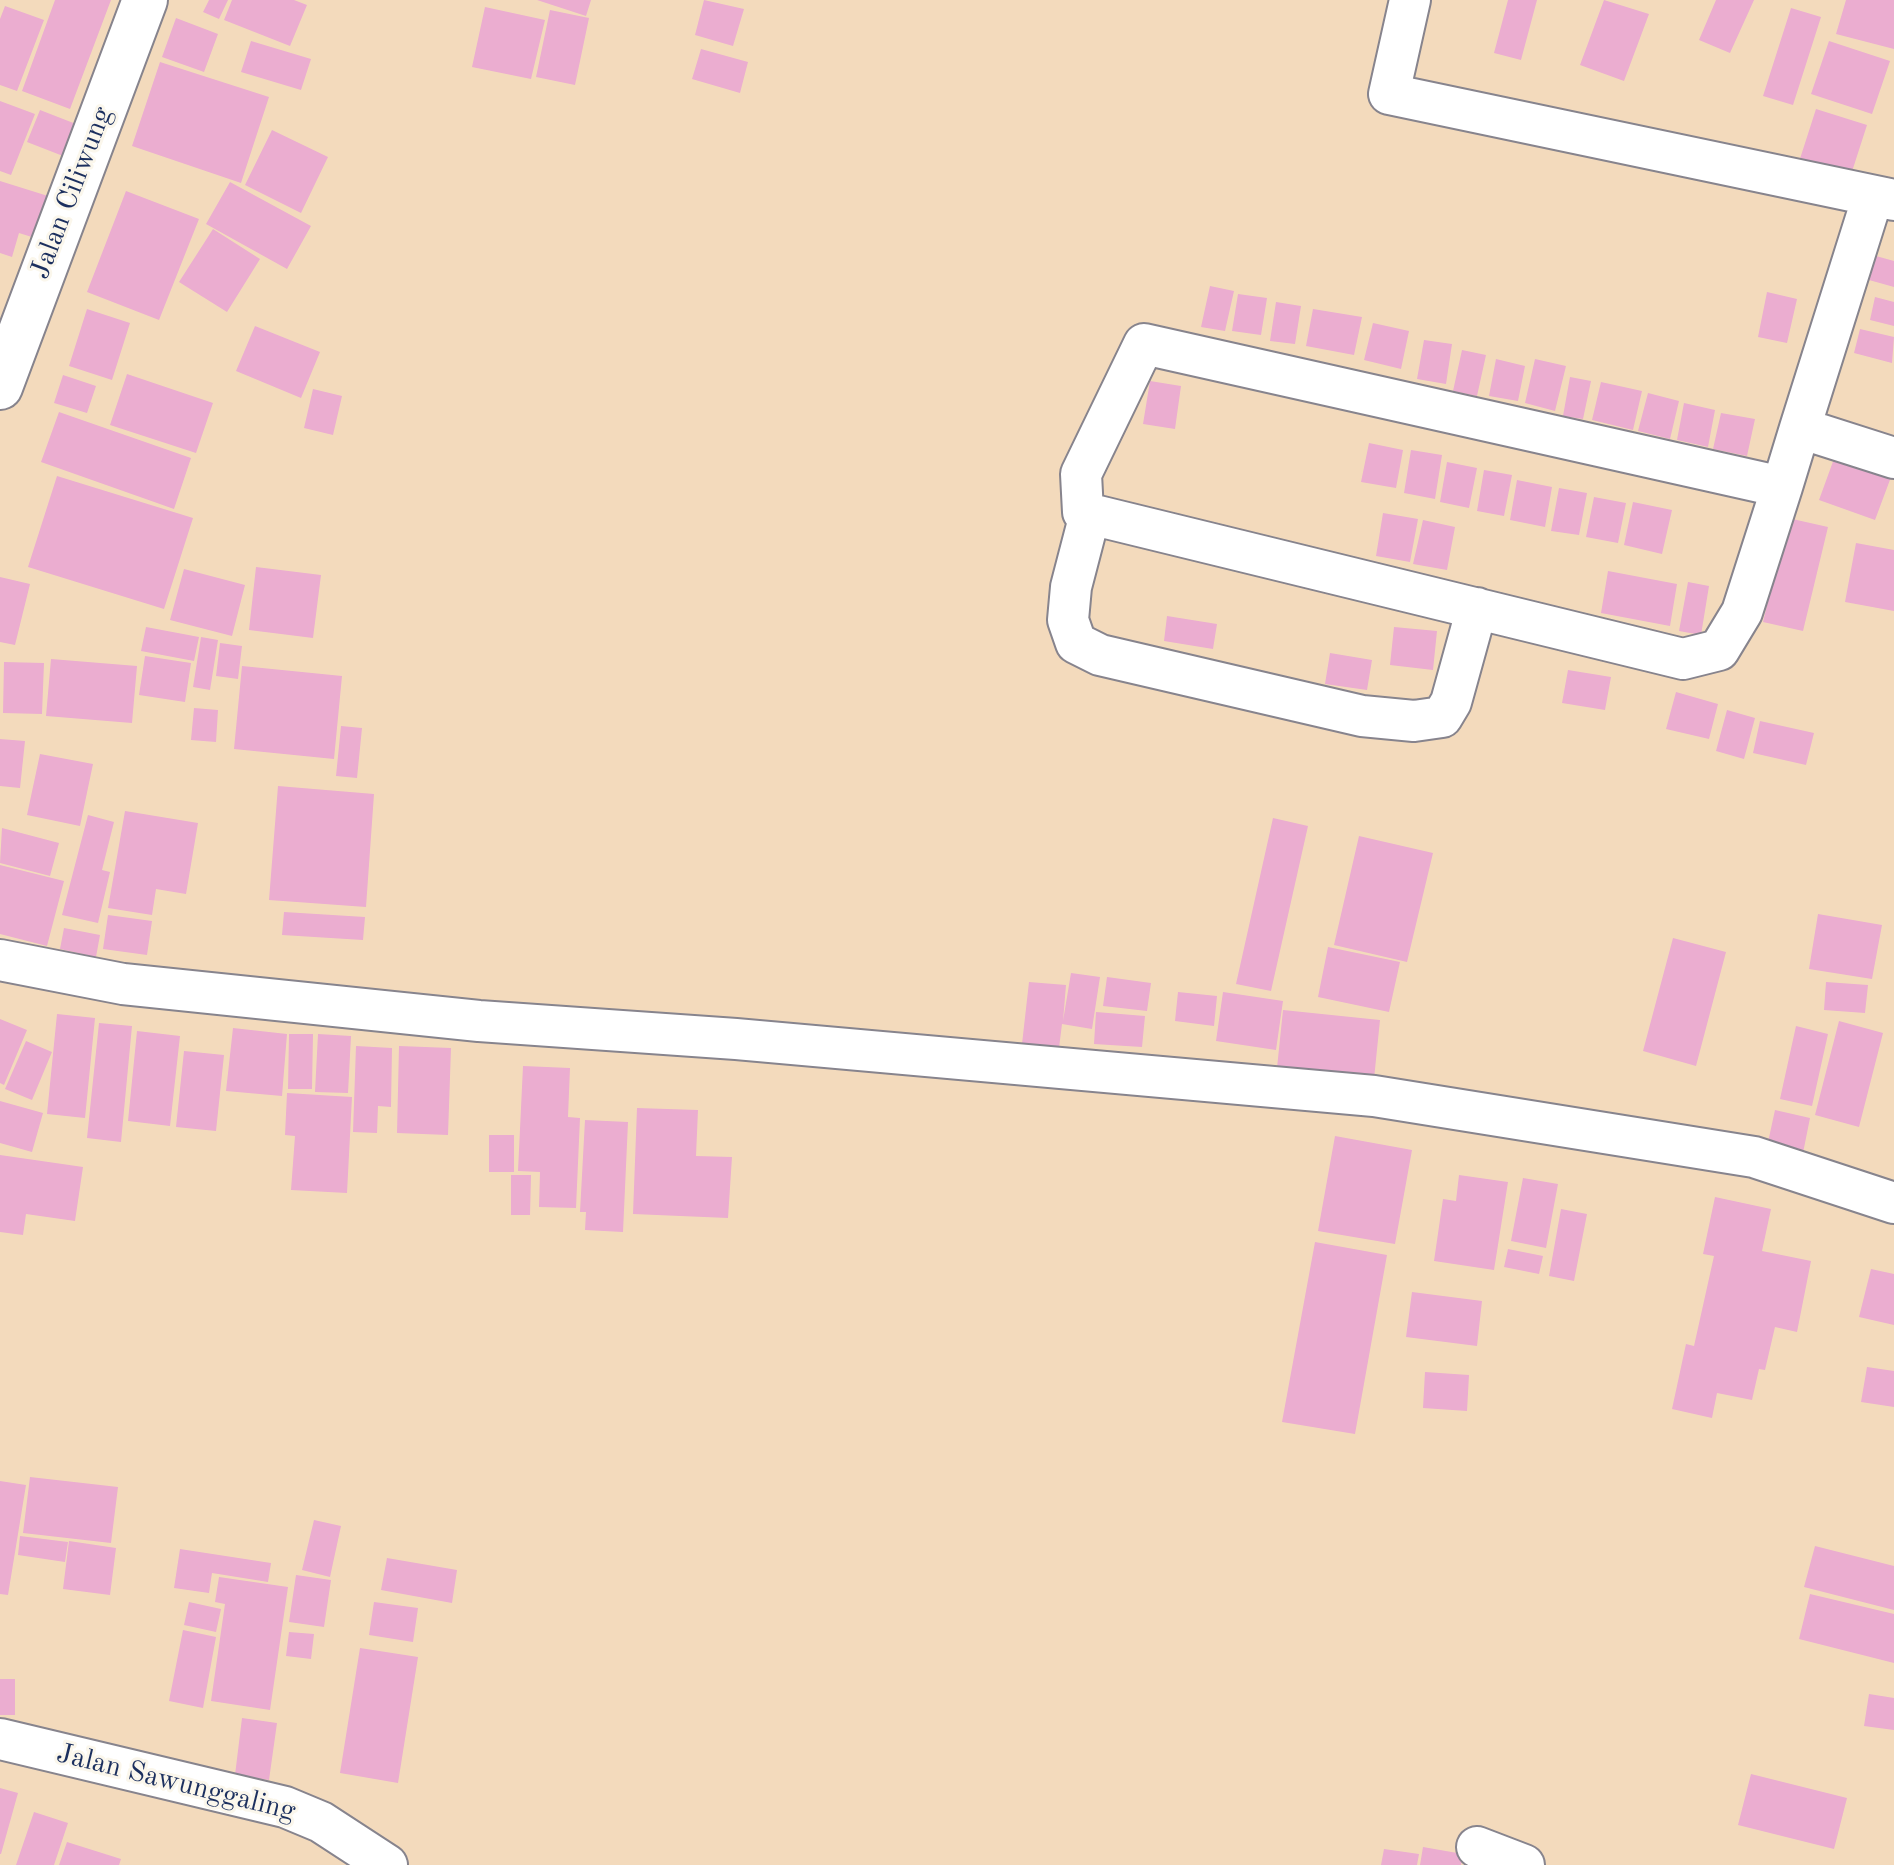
<!DOCTYPE html>
<html>
<head>
<meta charset="utf-8">
<style>
	body { margin:0 }
	canvas { display:block; background:#f3dabc }
</style>
</head>
<body>
<canvas width="1894" height="1865"></canvas>
<script>
const c = document.querySelector('canvas').getContext('2d');
c.lineJoin = 'round';
function fillPath(path, color) { c.fillStyle = color; c.fill(path, 'evenodd'); }
const toPath = rows => new Path2D(rows.map(r => 'M' + r).join(''));
function strokePath(path, color, width, dash) { c.strokeStyle = color; c.lineWidth = width; c.lineCap = dash ? 'butt' : 'round'; c.setLineDash(dash || []); c.stroke(path); }
function drawText(font, color, halo, rows, align = 'center') {
  c.font = font + ' "Old Standard TT",serif'; c.lineWidth = 6; c.setLineDash([]); c.textBaseline = 'middle'; c.strokeStyle = halo; c.fillStyle = color; for (const [text, x, y, turn = 0] of rows) {
    c.save(); c.translate(x, y); c.rotate((+turn || 0) * Math.PI / 180); c.textAlign = isNaN(turn) ? turn : align; if (halo) c.strokeText(text, 0, 0); c.fillText(text, 0, 0); c.restore();
  }
}
const building = toPath([
	[55,0,111,0,70,109,22,91],
	[209,0,228,0,219,19,203,12],
	[232,0,294,0,307,5,290,46,224,20],
	[537,0,591,0,586,16],
	[704,0,744,9,733,46,695,35],
	[1508,0,1537,0,1521,60,1494,53],
	[1604,0,1649,14,1624,81,1580,65],
	[1716,0,1754,0,1730,53,1699,40],
	[1846,0,1894,0,1894,49,1836,34],
	[5,6,44,20,17,91,0,85,0,19],
	[485,7,545,20,531,79,472,67],
	[1791,8,1821,17,1793,105,1763,96],
	[550,10,589,18,575,85,536,77],
	[176,18,218,34,204,72,162,57],
	[251,41,311,59,301,90,241,72],
	[1829,41,1890,61,1872,114,1811,94],
	[701,49,748,62,740,93,692,79],
	[160,62,269,97,241,183,132,146],
	[0,101,35,114,11,175,0,171],
	[1816,109,1867,125,1848,184,1797,168],
	[40,110,76,124,63,156,27,142],
	[272,130,328,157,301,213,245,185],
	[0,181,48,196,35,238,19,233,12,257,0,253],
	[230,182,311,226,287,269,206,224],
	[126,191,199,219,159,320,87,292],
	[213,229,260,259,227,312,179,282],
	[1876,256,1894,261,1894,287,1869,280],
	[1210,286,1234,291,1225,331,1201,327],
	[1767,292,1797,299,1787,343,1758,337],
	[1238,294,1267,298,1261,335,1232,331],
	[1875,297,1894,302,1894,326,1870,320],
	[1276,302,1301,306,1295,344,1270,341],
	[87,309,130,323,112,380,69,366],
	[1313,309,1362,317,1354,355,1306,346],
	[1373,323,1409,331,1401,369,1364,360],
	[255,326,320,352,301,398,236,371],
	[1860,329,1894,337,1892,363,1854,353],
	[1424,340,1452,344,1446,384,1417,379],
	[1462,350,1486,355,1477,396,1453,391],
	[1496,359,1525,366,1518,401,1489,396],
	[1535,359,1566,366,1555,411,1525,403],
	[127,374,213,403,196,453,110,425],
	[63,375,96,386,87,413,54,403],
	[1570,377,1591,381,1583,419,1563,416],
	[1150,381,1181,386,1175,429,1143,424],
	[1601,382,1642,391,1633,430,1592,420],
	[313,389,342,396,333,435,304,428],
	[1648,393,1679,401,1670,439,1638,431],
	[1684,403,1715,410,1708,447,1677,440],
	[59,412,191,458,174,509,41,462],
	[1721,413,1755,419,1747,456,1713,449],
	[1369,443,1403,450,1396,488,1361,482],
	[1839,445,1894,469,1875,520,1819,500],
	[1411,450,1442,455,1435,499,1404,493],
	[1447,462,1477,468,1469,508,1440,502],
	[1484,470,1512,475,1504,516,1477,511],
	[57,476,193,518,164,609,28,567],
	[1517,480,1552,487,1545,527,1510,520],
	[1559,488,1587,493,1579,535,1551,531],
	[1594,497,1626,503,1618,543,1586,537],
	[1633,502,1672,510,1662,554,1624,545],
	[1383,513,1418,519,1410,562,1376,556],
	[1788,518,1828,527,1803,631,1763,622],
	[1423,520,1455,527,1447,570,1413,564],
	[1856,543,1894,550,1894,611,1845,602],
	[256,567,321,575,313,638,249,630],
	[184,569,245,585,232,636,170,620],
	[1608,571,1677,584,1670,626,1601,613],
	[0,577,30,584,15,645,0,642],
	[1688,582,1709,586,1701,635,1679,631],
	[1167,616,1217,624,1213,649,1164,641],
	[146,627,199,637,194,661,141,651],
	[1394,627,1437,631,1433,670,1390,665],
	[201,637,218,640,210,690,193,687],
	[220,643,242,646,238,679,216,676],
	[1330,653,1372,660,1367,690,1325,684],
	[145,656,191,663,185,702,139,695],
	[51,659,137,666,132,723,46,716],
	[4,662,44,663,42,714,3,713],
	[242,666,342,676,334,759,234,749],
	[1568,670,1611,677,1605,710,1562,703],
	[1676,692,1718,704,1709,739,1666,729],
	[194,708,218,710,216,742,191,740],
	[1727,710,1755,718,1744,759,1716,751],
	[1760,721,1814,733,1806,765,1753,753],
	[341,726,362,728,357,778,336,776],
	[0,739,25,741,20,788,0,786],
	[40,754,93,764,80,826,27,815],
	[278,786,374,794,366,907,269,900],
	[125,811,198,823,186,894,156,889,152,915,108,908],
	[88,815,114,822,102,870,110,872,98,923,62,915],
	[1273,818,1308,826,1271,991,1236,984],
	[2,828,59,843,50,876,0,863],
	[1359,836,1433,853,1407,962,1334,945],
	[0,865,64,881,47,946,0,934],
	[284,912,365,917,363,940,282,935],
	[1818,914,1882,925,1872,979,1809,969],
	[108,915,152,921,147,955,103,949],
	[64,928,100,935,96,957,60,949],
	[1673,938,1726,952,1696,1066,1643,1051],
	[1328,947,1400,962,1389,1012,1318,997],
	[1071,973,1100,977,1092,1029,1062,1024,1059,1048,1022,1044,1029,982,1066,985,1063,1021],
	[1107,977,1151,983,1147,1011,1103,1006],
	[1826,982,1868,985,1865,1013,1824,1010],
	[1178,992,1217,996,1214,1026,1175,1021],
	[1223,992,1283,1001,1276,1050,1216,1041],
	[1283,1010,1380,1020,1374,1079,1277,1068],
	[1096,1012,1145,1016,1142,1047,1094,1044],
	[57,1014,95,1018,85,1118,47,1114],
	[0,1019,27,1030,4,1085,0,1083],
	[1839,1021,1883,1033,1859,1127,1815,1115],
	[99,1023,132,1026,121,1142,87,1138],
	[1796,1026,1828,1034,1812,1106,1780,1099],
	[233,1028,287,1034,282,1096,226,1091],
	[137,1031,180,1036,170,1126,128,1121],
	[289,1034,313,1034,312,1089,288,1089],
	[318,1034,351,1036,348,1093,315,1092],
	[26,1041,52,1052,32,1100,5,1089],
	[356,1046,392,1048,391,1107,378,1106,377,1133,353,1132],
	[399,1046,451,1048,448,1135,397,1133],
	[184,1051,224,1055,216,1131,176,1127],
	[523,1066,570,1068,568,1117,580,1118,576,1208,539,1207,540,1172,518,1171],
	[287,1093,352,1097,347,1193,291,1190,295,1136,285,1135],
	[0,1101,43,1113,32,1152,0,1143],
	[637,1108,698,1110,696,1156,732,1157,728,1218,633,1214],
	[1775,1110,1810,1118,1801,1163,1765,1156],
	[585,1120,628,1122,623,1232,585,1230,586,1212,580,1212],
	[489,1135,514,1135,514,1172,489,1172],
	[1335,1136,1412,1150,1395,1244,1318,1231],
	[0,1155,83,1167,75,1221,26,1214,23,1235,0,1232],
	[511,1175,531,1175,530,1215,511,1215],
	[1459,1175,1508,1182,1494,1270,1434,1261,1443,1199,1456,1201],
	[1523,1178,1558,1184,1546,1248,1511,1241],
	[1715,1197,1771,1209,1762,1251,1811,1261,1797,1332,1775,1327,1765,1370,1759,1369,1752,1400,1717,1393,1712,1418,1672,1409,1686,1344,1694,1346,1714,1256,1703,1254],
	[1561,1209,1587,1214,1574,1281,1549,1276],
	[1315,1242,1387,1255,1355,1434,1282,1422],
	[1508,1249,1543,1256,1539,1274,1504,1267],
	[1871,1269,1894,1274,1894,1325,1859,1317],
	[1412,1292,1482,1301,1477,1346,1406,1337],
	[1867,1367,1894,1371,1894,1407,1861,1402],
	[1425,1372,1469,1375,1467,1411,1423,1408],
	[30,1477,118,1487,111,1543,23,1533],
	[0,1481,26,1485,8,1595,0,1594],
	[314,1520,341,1526,330,1577,302,1570],
	[20,1536,68,1542,65,1562,18,1555],
	[69,1541,116,1548,110,1595,63,1589],
	[1815,1546,1894,1566,1894,1610,1804,1587],
	[180,1549,271,1563,268,1582,212,1573,209,1593,174,1588],
	[387,1558,457,1570,452,1603,381,1590],
	[296,1575,331,1580,324,1627,289,1622],
	[219,1577,288,1587,270,1710,211,1701,225,1604,215,1602],
	[1810,1594,1894,1614,1894,1663,1799,1639],
	[189,1602,221,1609,216,1632,184,1625],
	[374,1602,418,1608,413,1642,369,1635],
	[183,1630,216,1637,203,1708,169,1701],
	[289,1632,314,1634,311,1659,286,1656],
	[360,1648,418,1657,398,1783,340,1773],
	[0,1679,15,1679,15,1715,0,1715],
	[1869,1694,1894,1698,1894,1730,1864,1726],
	[242,1718,277,1723,269,1780,235,1775],
	[1751,1774,1847,1798,1834,1849,1738,1825],
	[0,1788,18,1793,1,1854,0,1854],
	[34,1812,68,1823,54,1865,16,1865],
	[67,1842,121,1859,119,1865,59,1865],
	[1423,1847,1463,1854,1461,1865,1420,1865],
	[1384,1849,1419,1854,1417,1865,1381,1865]
]);
const minor = toPath([
	[1410,0,1389,94,1894,200],
	[1800,428,1894,458],
	[1782,487,1144,344,1081,474,1083,512,1090,514,1683,659,1719,650,1742,612,1782,487,1800,428,1873,196],
	[1090,514,1071,587,1068,620,1076,643,1100,655,1362,716,1414,721,1442,717,1451,702,1477,608],
	[0,960,123,984,479,1021,736,1039,1374,1096,1754,1157,1894,1203],
	[0,1739,285,1807,321,1822,387,1865],
	[1477,1847,1524,1865]
]);
const secondary = toPath([
	[0,387,145,0]
]);
const streetNames = [
	["Jalan Ciliwung",72,193,-69],
	["Jalan Sawunggaling",176,1783,14]
];
fillPath(building, '#ebadd0');
strokePath(minor, '#87848d', 44);
strokePath(secondary, '#87848d', 48);
strokePath(minor, '#fff', 40);
strokePath(secondary, '#fff', 44);
drawText('28px', '#1b2f5e', '#fbf7ec', streetNames);
</script>
</body>
</html>
